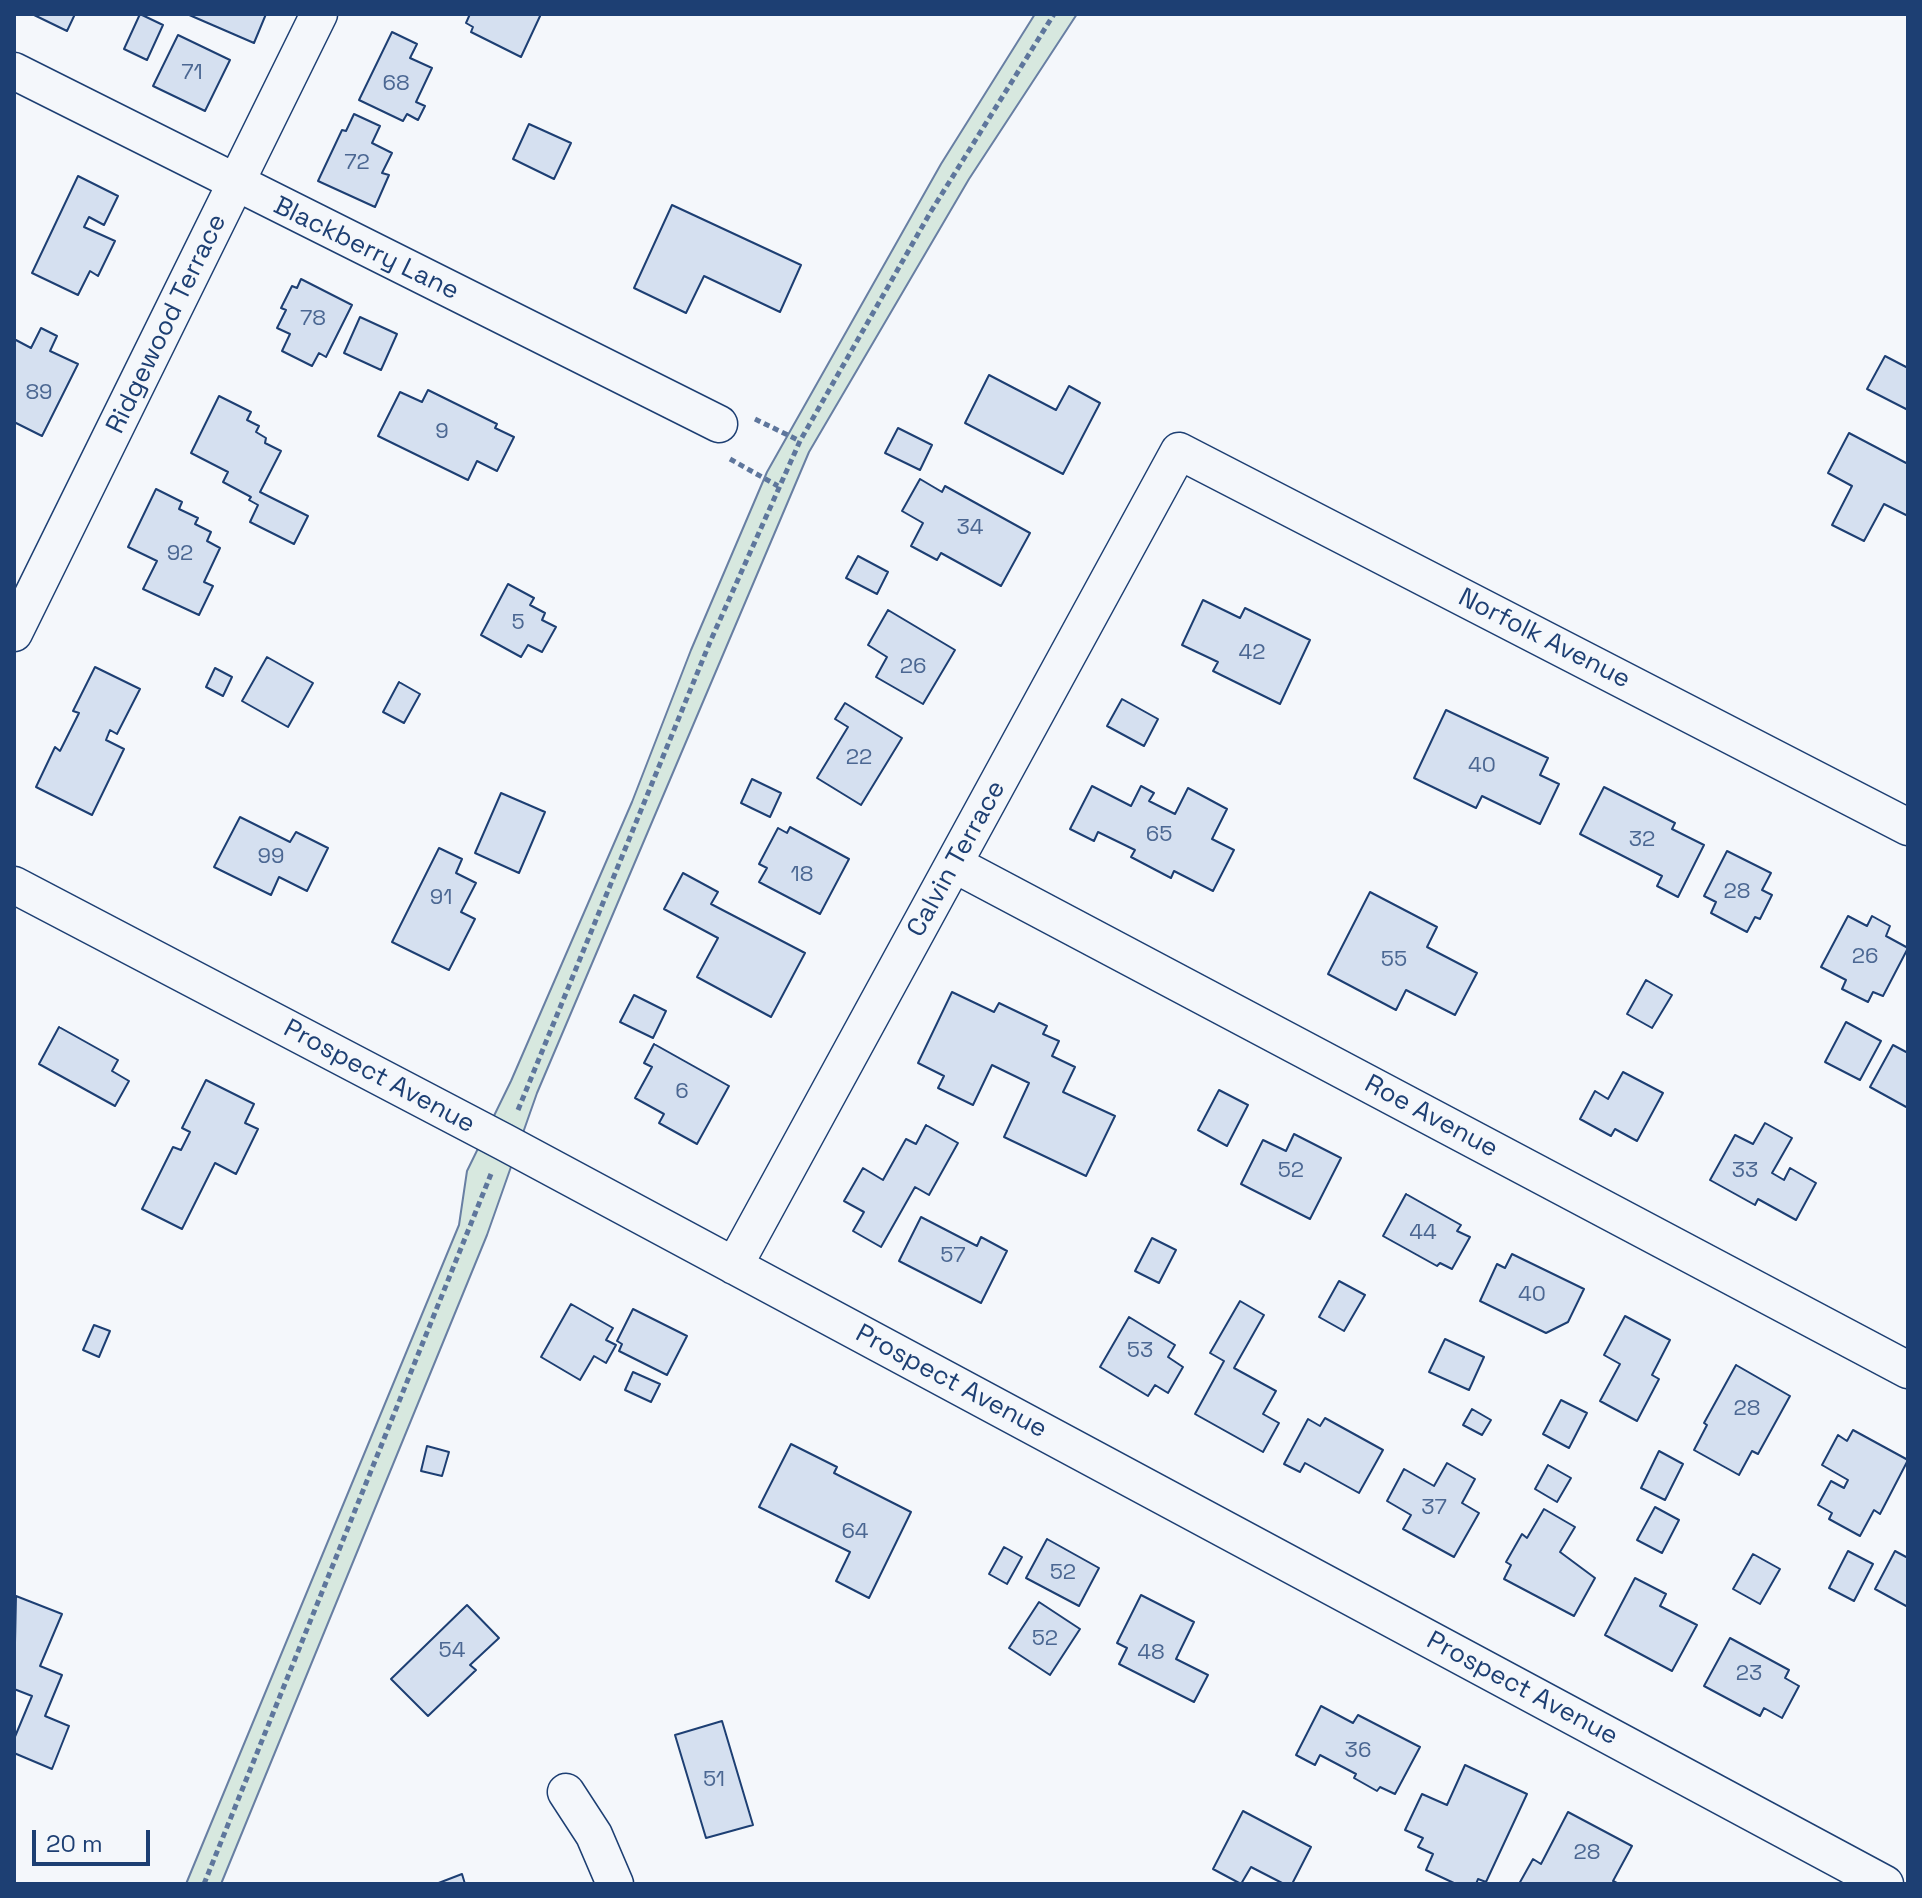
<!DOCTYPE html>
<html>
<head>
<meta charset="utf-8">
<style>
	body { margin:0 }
	#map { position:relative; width:1922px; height:1898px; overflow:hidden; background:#f4f7fb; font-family:"Space Grotesk",sans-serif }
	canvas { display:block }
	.frame { position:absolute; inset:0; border:16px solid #1d3f73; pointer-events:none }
	.scale { position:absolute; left:32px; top:1830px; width:118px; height:36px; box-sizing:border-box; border:4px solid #1d3f73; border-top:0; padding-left:10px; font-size:24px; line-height:28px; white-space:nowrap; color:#1d3f73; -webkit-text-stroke:6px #f4f7fb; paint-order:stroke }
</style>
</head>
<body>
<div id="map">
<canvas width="1922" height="1898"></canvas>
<div class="frame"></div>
<div class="scale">20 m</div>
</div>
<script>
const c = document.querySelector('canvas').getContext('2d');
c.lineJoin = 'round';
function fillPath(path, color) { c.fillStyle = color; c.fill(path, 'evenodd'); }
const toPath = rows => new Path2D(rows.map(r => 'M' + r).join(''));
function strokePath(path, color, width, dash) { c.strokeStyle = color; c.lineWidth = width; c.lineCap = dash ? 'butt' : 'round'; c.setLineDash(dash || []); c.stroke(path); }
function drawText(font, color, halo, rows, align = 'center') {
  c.font = font + ' "Space Grotesk",sans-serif'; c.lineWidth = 6; c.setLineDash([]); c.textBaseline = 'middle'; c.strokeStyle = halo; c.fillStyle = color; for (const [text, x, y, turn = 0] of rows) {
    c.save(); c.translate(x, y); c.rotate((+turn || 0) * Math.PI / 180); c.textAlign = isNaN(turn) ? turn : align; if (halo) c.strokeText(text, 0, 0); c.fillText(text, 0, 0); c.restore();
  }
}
const green = toPath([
	[1035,14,1077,14,969,179,809,452,537,1093,487,1235,221,1884,186,1884,459,1225,467,1171,511,1081,632,802,691,650,767,472,941,164,1035,14]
]);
const building = toPath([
	[32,14,75,14,67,31,32,14],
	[140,14,163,25,147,60,124,49,140,14],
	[187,14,266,14,254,43,187,14],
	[470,14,541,14,521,57,471,32,473,27,466,23,470,14],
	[392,32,417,44,410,58,432,68,416,102,425,106,418,120,407,114,403,121,359,100,392,32],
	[178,35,230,60,205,111,153,86,178,35],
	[354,114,380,126,372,143,392,153,382,173,389,175,375,207,318,181,342,130,346,131,354,114],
	[529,124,571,143,554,179,513,159,529,124],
	[78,176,118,196,104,225,89,217,84,227,115,241,98,276,90,271,78,295,32,273,78,176],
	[672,205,801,265,780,312,704,276,686,313,634,288,672,205],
	[301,279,352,305,326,357,319,353,312,366,282,351,290,334,277,328,286,310,281,308,292,286,297,288,301,279],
	[360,317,397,334,381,370,344,353,360,317],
	[41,328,57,336,50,351,78,364,42,436,14,422,14,339,31,348,41,328],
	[1885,356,1908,368,1908,410,1867,389,1885,356],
	[989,375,1056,410,1069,386,1100,403,1063,474,965,423,989,375],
	[428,390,497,424,495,428,514,437,497,471,477,461,468,480,378,436,400,392,422,402,428,390],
	[219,396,251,412,247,420,259,426,256,432,266,438,265,443,281,451,260,492,308,516,294,544,250,522,258,505,249,500,251,497,223,482,228,472,191,453,219,396],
	[898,428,932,445,920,470,885,453,898,428],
	[1849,433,1908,464,1908,516,1884,504,1864,541,1832,525,1852,486,1828,473,1849,433],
	[920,479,942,492,945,486,1030,533,1001,586,941,553,937,560,911,546,923,523,902,511,920,479],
	[156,489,182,502,179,509,198,518,195,524,211,532,207,541,220,548,204,582,213,586,199,615,143,589,157,561,128,547,156,489],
	[858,556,888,572,877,594,846,578,858,556],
	[508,584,534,598,530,605,545,613,542,620,556,627,542,652,528,645,521,657,481,635,508,584],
	[1203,600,1240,618,1245,608,1310,640,1280,704,1213,671,1218,662,1182,645,1203,600],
	[888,610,955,650,923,704,876,677,887,657,868,645,888,610],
	[267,657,313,683,288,727,242,701,267,657],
	[95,667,140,689,117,734,110,730,106,740,124,749,92,815,36,787,55,747,60,751,79,713,73,711,95,667],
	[215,668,232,677,223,696,206,687,215,668],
	[399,682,420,694,404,723,383,712,399,682],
	[1122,699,1158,719,1144,746,1107,726,1122,699],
	[845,703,902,738,861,805,817,778,848,727,835,719,845,703],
	[1446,710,1548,758,1540,775,1559,784,1540,824,1482,796,1476,808,1414,778,1446,710],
	[752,779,781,793,770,817,741,803,752,779],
	[1092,786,1131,806,1141,786,1154,793,1149,801,1175,814,1188,788,1227,809,1212,839,1234,850,1213,891,1174,871,1171,878,1131,857,1135,850,1098,832,1094,841,1070,829,1092,786],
	[1604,787,1675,823,1672,829,1704,845,1678,897,1657,886,1662,876,1580,834,1604,787],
	[501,793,545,812,519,873,475,853,501,793],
	[240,817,290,842,296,832,328,848,307,891,279,877,271,895,214,867,240,817],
	[790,827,849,859,820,914,759,882,767,868,759,864,778,828,787,833,790,827],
	[439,848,462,859,456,873,476,883,461,912,475,919,449,970,392,942,439,848],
	[1727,851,1771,873,1762,890,1772,895,1760,919,1755,917,1747,932,1711,913,1716,902,1704,896,1727,851],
	[683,873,718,892,711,904,805,953,771,1017,697,977,718,938,664,909,683,873],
	[1370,892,1437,927,1427,947,1477,973,1455,1015,1406,990,1396,1010,1328,974,1370,892],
	[1848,916,1867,926,1872,916,1890,926,1886,936,1908,948,1883,996,1873,992,1868,1002,1842,989,1846,980,1821,967,1848,916],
	[1646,980,1672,995,1652,1028,1627,1014,1646,980],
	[952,992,994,1012,999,1003,1047,1026,1043,1034,1059,1041,1052,1056,1075,1067,1063,1092,1115,1116,1086,1176,1004,1137,1029,1083,992,1065,973,1105,938,1088,944,1076,918,1063,952,992],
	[634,995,666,1011,653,1038,620,1022,634,995],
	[1846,1022,1881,1041,1860,1080,1825,1062,1846,1022],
	[59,1027,118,1060,112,1071,129,1081,115,1106,39,1064,59,1027],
	[654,1044,729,1086,697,1144,659,1123,664,1114,635,1098,652,1067,644,1063,654,1044],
	[1893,1045,1908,1053,1908,1108,1870,1087,1893,1045],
	[1623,1072,1663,1093,1637,1141,1615,1129,1611,1136,1580,1119,1595,1091,1608,1099,1623,1072],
	[206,1080,254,1104,245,1123,258,1129,236,1174,215,1163,182,1229,142,1209,173,1147,181,1150,190,1132,182,1128,206,1080],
	[1219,1090,1248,1105,1227,1146,1198,1130,1219,1090],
	[1765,1123,1792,1138,1772,1173,1784,1180,1790,1168,1816,1183,1796,1220,1758,1199,1755,1205,1710,1180,1735,1135,1753,1144,1765,1123],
	[926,1125,958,1143,929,1195,915,1187,881,1247,853,1231,864,1212,844,1201,863,1168,883,1180,906,1139,916,1144,926,1125],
	[1294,1134,1341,1158,1310,1219,1241,1184,1263,1140,1286,1151,1294,1134],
	[1406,1194,1461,1225,1457,1231,1470,1237,1452,1269,1440,1263,1437,1266,1383,1236,1406,1194],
	[921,1217,977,1246,981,1237,1007,1251,981,1303,899,1261,921,1217],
	[1152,1238,1176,1250,1159,1283,1135,1271,1152,1238],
	[1512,1254,1584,1289,1568,1322,1546,1333,1480,1301,1497,1264,1505,1268,1512,1254],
	[1339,1281,1365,1295,1344,1331,1319,1317,1339,1281],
	[1240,1301,1264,1315,1234,1368,1276,1391,1263,1414,1279,1423,1263,1452,1195,1414,1224,1361,1210,1353,1240,1301],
	[571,1304,613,1328,606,1340,616,1345,606,1363,594,1356,580,1380,541,1357,571,1304],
	[633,1309,687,1336,667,1375,619,1351,622,1344,617,1341,633,1309],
	[1625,1316,1670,1340,1652,1375,1659,1379,1637,1421,1600,1401,1620,1364,1604,1355,1625,1316],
	[1129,1317,1175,1345,1168,1357,1183,1367,1168,1393,1155,1385,1148,1396,1100,1367,1129,1317],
	[94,1325,110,1331,99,1357,83,1350,94,1325],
	[1445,1339,1484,1357,1469,1390,1429,1372,1445,1339],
	[1736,1365,1790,1396,1758,1454,1752,1451,1739,1475,1694,1450,1707,1425,1704,1423,1736,1365],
	[633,1372,660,1384,651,1402,625,1390,633,1372],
	[1561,1400,1587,1413,1569,1448,1543,1434,1561,1400],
	[1472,1409,1491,1420,1482,1435,1463,1425,1472,1409],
	[1325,1418,1383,1450,1359,1493,1305,1463,1300,1472,1284,1464,1308,1419,1320,1426,1325,1418],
	[1853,1430,1908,1460,1880,1514,1874,1510,1860,1536,1829,1519,1832,1513,1818,1505,1831,1481,1844,1488,1848,1480,1822,1465,1838,1435,1847,1441,1853,1430],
	[791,1444,837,1467,834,1473,911,1512,869,1598,836,1581,850,1552,759,1507,791,1444],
	[427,1446,449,1452,442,1476,421,1471,427,1446],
	[1659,1451,1683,1464,1665,1500,1641,1488,1659,1451],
	[1447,1463,1475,1479,1462,1503,1479,1513,1454,1557,1403,1529,1411,1515,1387,1501,1404,1469,1434,1486,1447,1463],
	[1548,1465,1571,1478,1557,1502,1535,1489,1548,1465],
	[1655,1507,1679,1520,1662,1553,1637,1540,1655,1507],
	[1544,1509,1575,1527,1560,1552,1595,1578,1574,1616,1504,1579,1511,1565,1506,1562,1522,1534,1527,1538,1544,1509],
	[1047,1539,1099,1568,1079,1606,1026,1578,1047,1539],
	[1004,1547,1022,1557,1007,1584,989,1574,1004,1547],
	[1848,1551,1873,1564,1854,1601,1829,1588,1848,1551],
	[1895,1551,1908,1558,1908,1607,1875,1589,1895,1551],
	[1753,1554,1780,1569,1760,1604,1733,1589,1753,1554],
	[1635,1578,1666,1594,1660,1606,1697,1625,1672,1671,1605,1635,1635,1578],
	[1141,1595,1194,1622,1176,1659,1208,1675,1194,1702,1119,1664,1127,1648,1117,1643,1141,1595],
	[16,1596,62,1614,40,1666,62,1675,45,1716,69,1726,52,1769,14,1753,14,1739,32,1696,14,1689,16,1596],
	[1039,1602,1080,1629,1050,1675,1009,1648,1039,1602],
	[467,1605,499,1638,470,1665,476,1670,428,1716,391,1679,467,1605],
	[1730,1638,1789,1670,1785,1678,1799,1686,1782,1718,1764,1708,1760,1716,1704,1686,1730,1638],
	[1321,1706,1353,1723,1358,1715,1420,1747,1395,1794,1380,1787,1377,1791,1354,1778,1356,1774,1320,1755,1315,1765,1296,1755,1321,1706],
	[722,1721,753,1825,706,1838,675,1735,722,1721],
	[1465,1765,1527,1794,1486,1882,1478,1879,1476,1884,1456,1884,1426,1870,1433,1854,1418,1847,1423,1838,1405,1830,1422,1794,1447,1805,1465,1765],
	[1243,1811,1311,1847,1292,1884,1284,1884,1251,1867,1241,1884,1213,1869,1243,1811],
	[1568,1812,1632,1846,1613,1881,1619,1884,1519,1884,1533,1859,1541,1864,1568,1812],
	[462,1874,465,1884,436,1884,462,1874]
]);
const path = toPath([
	[755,419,800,441],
	[730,459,778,486],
	[518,1110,710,642,800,441,930,213,1054,14],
	[204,1884,491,1174]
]);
const street = toPath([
	[14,71,719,424],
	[14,633,319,14],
	[954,864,1908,1370],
	[14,885,504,1142,1885,1884],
	[734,1266,1179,451,1908,827],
	[566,1792,594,1835,615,1884]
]);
const numberNames = [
	["71",192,73],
	["68",396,84],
	["72",357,163],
	["78",313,319],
	["89",39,393],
	["9",442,432],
	["34",970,528],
	["92",180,554],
	["5",518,623],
	["42",1252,653],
	["26",913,667],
	["22",859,758],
	["40",1482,766],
	["65",1159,835],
	["32",1642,840],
	["99",271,857],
	["18",802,875],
	["28",1737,892],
	["91",441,898],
	["26",1865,957],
	["55",1394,960],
	["6",682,1092],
	["52",1291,1171],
	["33",1745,1171],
	["44",1423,1233],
	["57",953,1256],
	["40",1532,1295],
	["53",1140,1351],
	["28",1747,1409],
	["37",1434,1508],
	["64",855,1532],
	["52",1063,1573],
	["52",1045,1639],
	["54",452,1651],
	["48",1151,1653],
	["23",1749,1674],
	["36",1358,1751],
	["51",714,1780],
	["28",1587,1853]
];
const streetNames = [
	["Blackberry Lane",366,249,26],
	["Ridgewood Terrace",167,324,-64],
	["Norfolk Avenue",1544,639,27],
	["Calvin Terrace",957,859,-61],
	["Prospect Avenue",379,1077,28],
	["Roe Avenue",1431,1117,28],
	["Prospect Avenue",951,1382,28],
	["Prospect Avenue",1522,1689,28]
];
fillPath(green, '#d7e8df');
strokePath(green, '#687fa3', 2);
fillPath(building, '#d5e0f0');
strokePath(building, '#1d3f73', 2);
strokePath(street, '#1d3f73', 39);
strokePath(path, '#5e769c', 5, [6, 4]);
strokePath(street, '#f4f7fb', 36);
drawText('22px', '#4b6792', null, numberNames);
drawText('26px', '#1d3f73', '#f4f7fb', streetNames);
</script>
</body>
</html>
